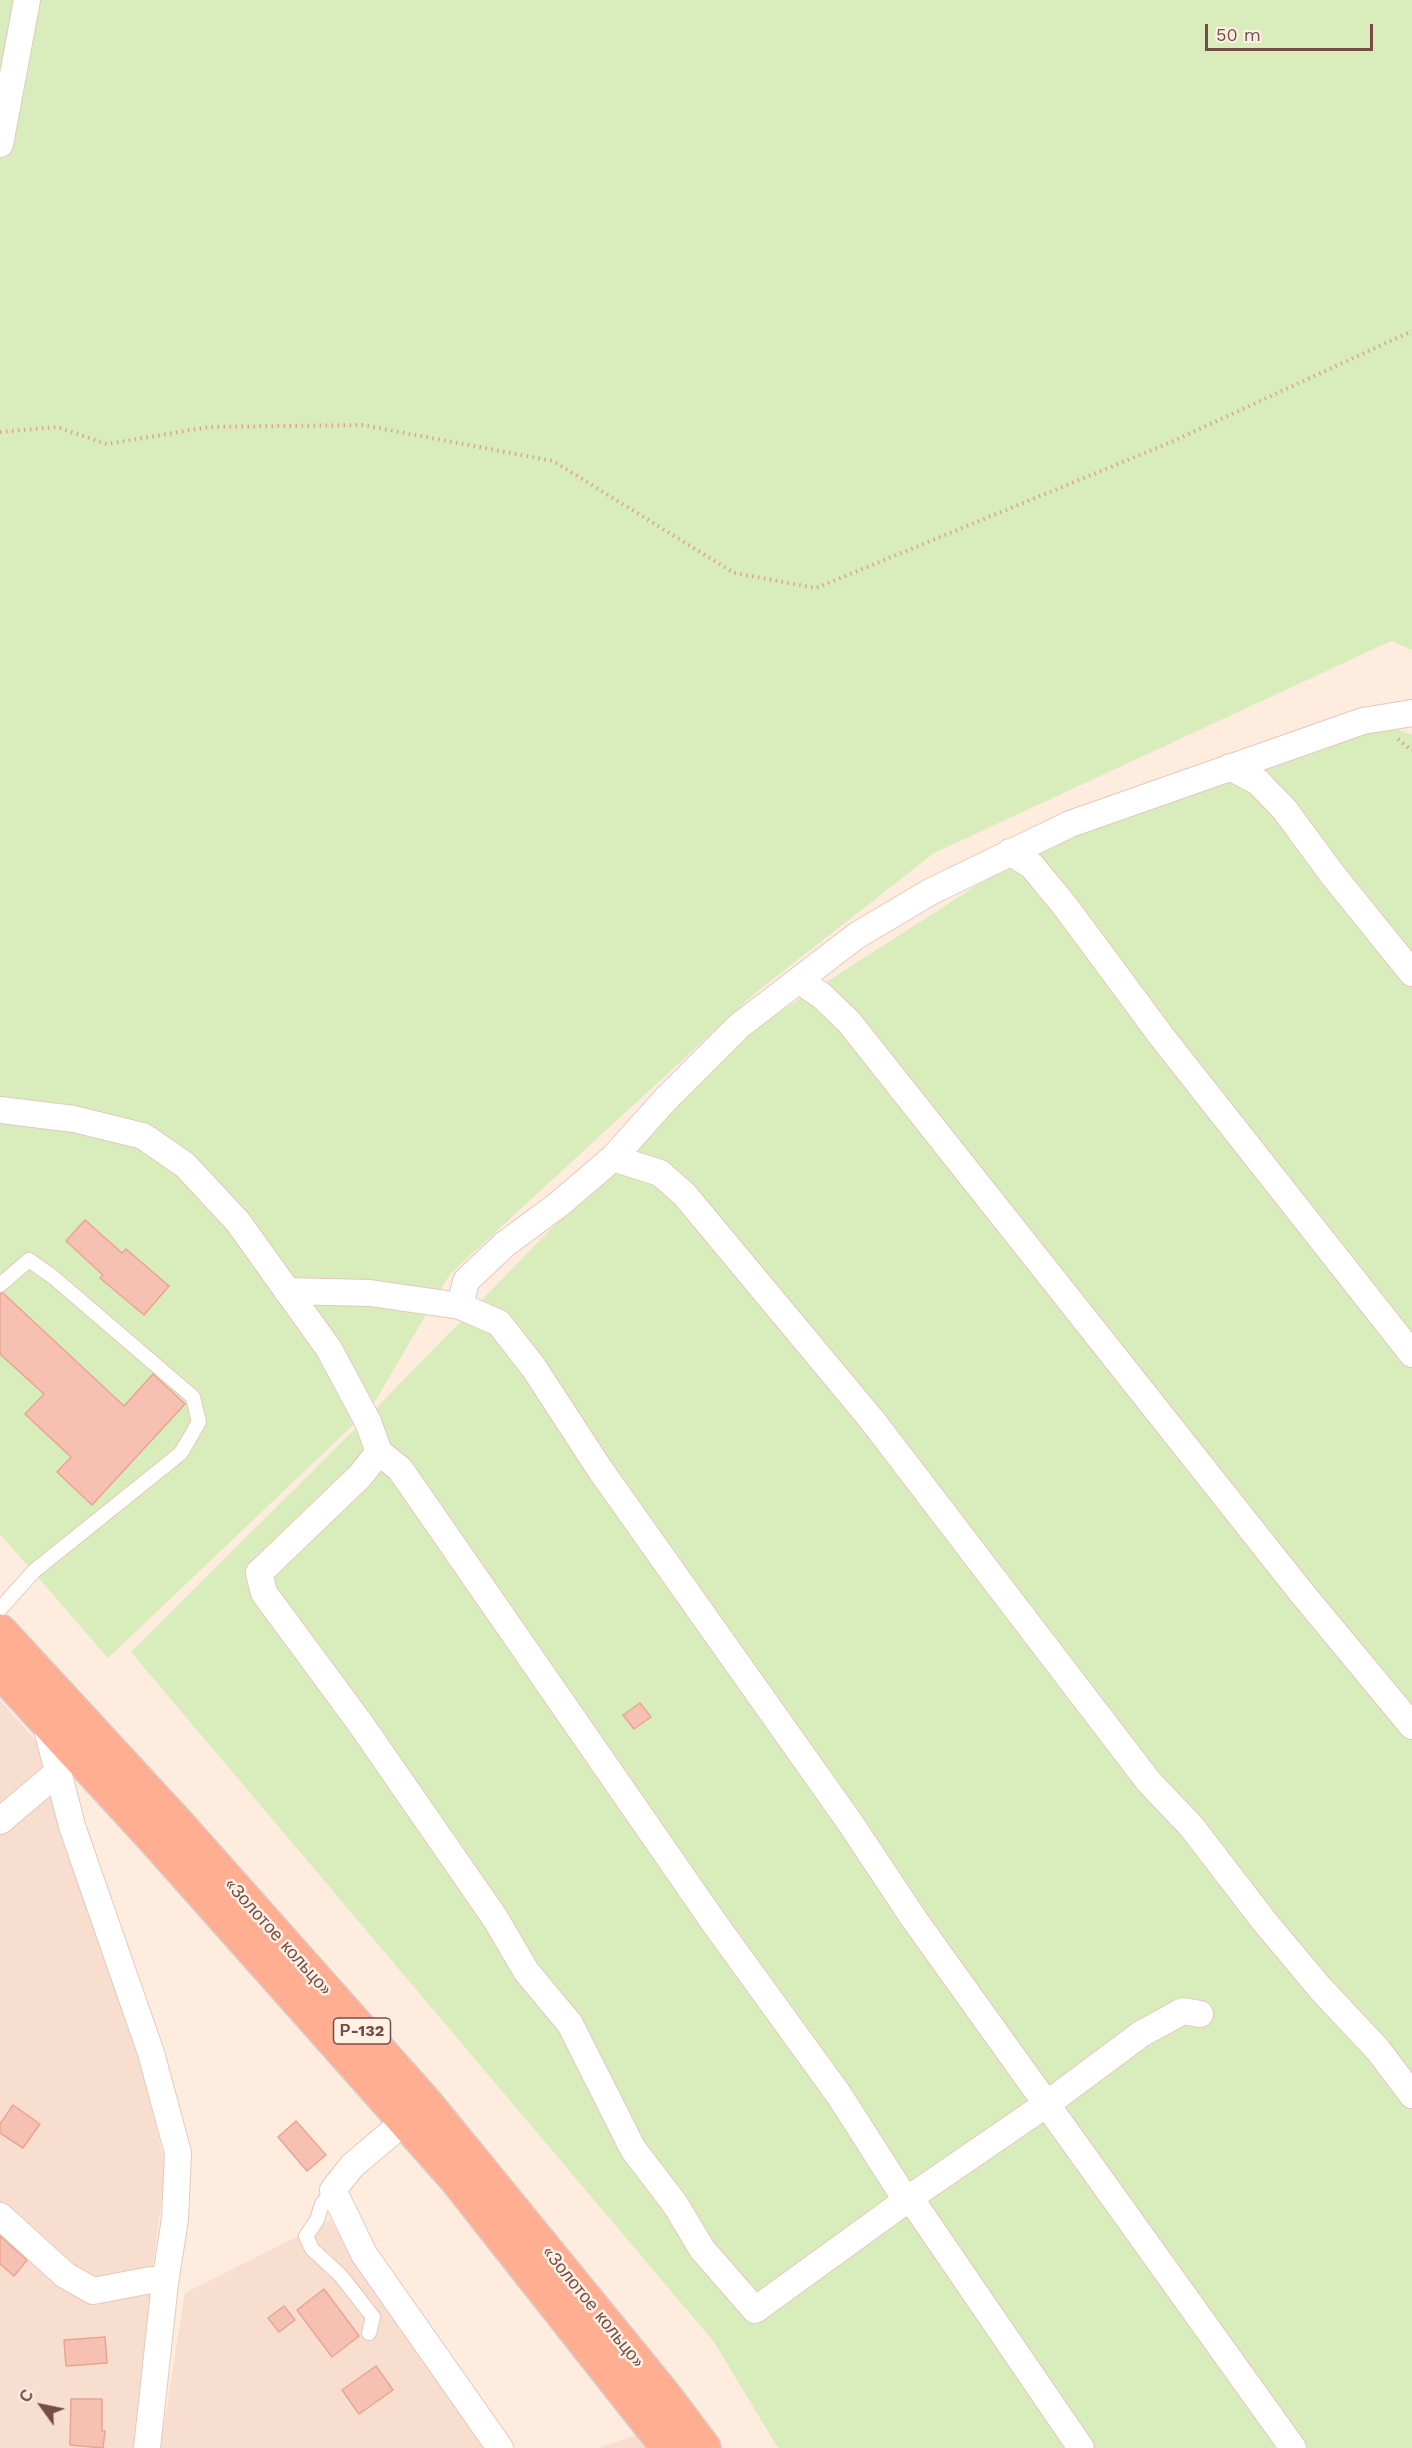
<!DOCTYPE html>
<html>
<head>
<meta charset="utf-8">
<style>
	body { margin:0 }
	#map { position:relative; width:1412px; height:2448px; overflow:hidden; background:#feecde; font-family:"Work Sans",sans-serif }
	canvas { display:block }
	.north { position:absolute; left:12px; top:2376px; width:60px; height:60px; -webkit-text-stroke:4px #fff1e6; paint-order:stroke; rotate:303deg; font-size:16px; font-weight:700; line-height:24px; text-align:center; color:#764d44 }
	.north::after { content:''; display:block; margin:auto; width:21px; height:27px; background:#764d44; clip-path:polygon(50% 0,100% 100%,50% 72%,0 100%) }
	.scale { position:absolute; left:1205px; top:24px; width:168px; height:27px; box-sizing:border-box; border:3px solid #764d44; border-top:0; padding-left:8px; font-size:18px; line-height:21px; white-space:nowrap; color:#764d44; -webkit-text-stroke:4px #fff1e6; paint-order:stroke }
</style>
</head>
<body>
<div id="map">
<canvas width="1412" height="2448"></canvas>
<div class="north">С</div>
<div class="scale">50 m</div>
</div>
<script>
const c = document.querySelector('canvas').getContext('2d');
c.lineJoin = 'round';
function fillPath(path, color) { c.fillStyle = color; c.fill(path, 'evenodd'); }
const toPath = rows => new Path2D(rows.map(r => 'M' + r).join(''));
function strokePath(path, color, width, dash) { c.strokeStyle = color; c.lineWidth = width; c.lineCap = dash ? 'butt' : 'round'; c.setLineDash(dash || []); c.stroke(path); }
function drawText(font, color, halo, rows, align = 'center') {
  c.font = font + ' "Work Sans",sans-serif'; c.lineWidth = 5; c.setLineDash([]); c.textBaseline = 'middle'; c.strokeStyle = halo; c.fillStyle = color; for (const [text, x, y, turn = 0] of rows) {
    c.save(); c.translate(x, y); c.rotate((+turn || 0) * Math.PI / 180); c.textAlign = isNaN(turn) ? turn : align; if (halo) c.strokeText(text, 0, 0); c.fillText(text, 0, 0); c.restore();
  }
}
const residential = toPath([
	[0,1700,37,1742,48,1775,0,1813],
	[49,1793,81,1893,136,2042,166,2169,152,2271,98,2284,69,2267,0,2204,0,1835],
	[330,2220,511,2448,160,2448,185,2293],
	[0,2223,57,2279,151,2289,133,2448,0,2448],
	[639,2434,649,2448,598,2448]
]);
const green = toPath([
	[0,0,1412,0,1412,650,1391,641,934,853,754,994,450,1274,371,1408,108,1658,0,1534],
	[1378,722,1412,735,1412,2448,778,2448,714,2342,131,1652,374,1410,736,1040,1054,836]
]);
const building = toPath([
	[85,1220,122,1253,126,1249,169,1286,144,1315,100,1278,103,1275,66,1241,85,1220],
	[3,1293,124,1406,153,1374,185,1404,92,1505,57,1472,71,1457,25,1414,44,1394,0,1354,0,1294,3,1293],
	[640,1703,651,1717,634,1729,623,1715,640,1703],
	[13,2105,40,2124,23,2148,0,2133,0,2124,13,2105],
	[296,2121,326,2155,307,2171,278,2137,296,2121],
	[0,2236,27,2260,14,2276,0,2264,0,2236],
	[324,2289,359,2336,332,2357,297,2310,324,2289],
	[284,2306,295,2320,279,2332,268,2318,284,2306],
	[105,2337,107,2363,66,2366,64,2340,105,2337],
	[376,2366,393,2390,359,2414,342,2390,376,2366],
	[71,2399,102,2399,102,2431,105,2431,103,2448,70,2445,71,2399]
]);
const path = toPath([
	[0,432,57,427,107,444,209,427,363,425,553,461,734,573,816,588,1169,443,1412,331],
	[1398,739,1412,751]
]);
const service = toPath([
	[0,1285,29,1260,53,1277,193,1397,199,1422,181,1453,34,1571,0,1609],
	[333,2190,322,2204,317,2220,306,2236,312,2249,341,2276,373,2317,369,2333]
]);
const minor = toPath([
	[0,144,27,0],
	[1230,767,1258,782,1285,810,1332,874,1412,973],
	[1010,852,1032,866,1065,906,1162,1037,1412,1354],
	[800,981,822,996,849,1022,1301,1592,1412,1726],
	[0,1110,74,1119,143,1136,185,1165,238,1222,329,1349,368,1422,379,1452,360,1476,259,1573,264,1593,360,1723,495,1918,526,1971,570,2024,633,2149,675,2204,702,2249,755,2310,911,2197,1051,2101,1141,2034,1183,2011,1200,2014],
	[613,1158,660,1173,684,1194,872,1420,1149,1782,1191,1826,1264,1921,1320,1988,1378,2050,1412,2095],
	[287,1291,370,1293,460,1306,499,1323,534,1368,599,1468,851,1824,914,1919,1293,2448],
	[460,1306,466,1281,505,1244,558,1205,613,1158,665,1100,739,1026,856,936,930,892,1070,824,1363,721,1412,713],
	[379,1452,400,1469,715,1924,839,2095,906,2200,917,2208,1081,2448],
	[45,1721,72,1826,151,2053,178,2153,175,2219,165,2283,147,2448],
	[0,1821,58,1772],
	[405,2121,352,2166,333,2190,364,2254,500,2448],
	[0,2216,65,2275,93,2291,151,2280,165,2283]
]);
const trunk = toPath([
	[0,1631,178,1824,425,2102,665,2396,704,2448],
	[0,1671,155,1840,456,2179,668,2448]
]);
const shields = [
	[362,2031,57]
];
const shieldNames = [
	["Р-132",362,2031]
];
const streetNames = [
	["«Золотое кольцо»",278,1937,48],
	["«Золотое кольцо»",593,2307,51]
];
fillPath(residential, '#f8dece');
fillPath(green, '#d8ecbc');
fillPath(building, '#f6c1b3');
strokePath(building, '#eaa492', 1.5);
strokePath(service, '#e5c8bc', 16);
strokePath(minor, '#e5c8bc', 28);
strokePath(trunk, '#d9cdcb', 36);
strokePath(path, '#daa597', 4, [1.5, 4.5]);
strokePath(service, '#fff', 14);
strokePath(minor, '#fff', 26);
strokePath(trunk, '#ffae91', 33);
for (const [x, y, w] of shields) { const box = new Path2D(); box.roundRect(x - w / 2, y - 13, w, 26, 4.5); c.fillStyle = '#fff1e6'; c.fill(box); strokePath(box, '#764d44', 1.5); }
drawText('bold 16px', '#764d44', null, shieldNames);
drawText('18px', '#764d44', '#fff1e6', streetNames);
</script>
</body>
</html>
